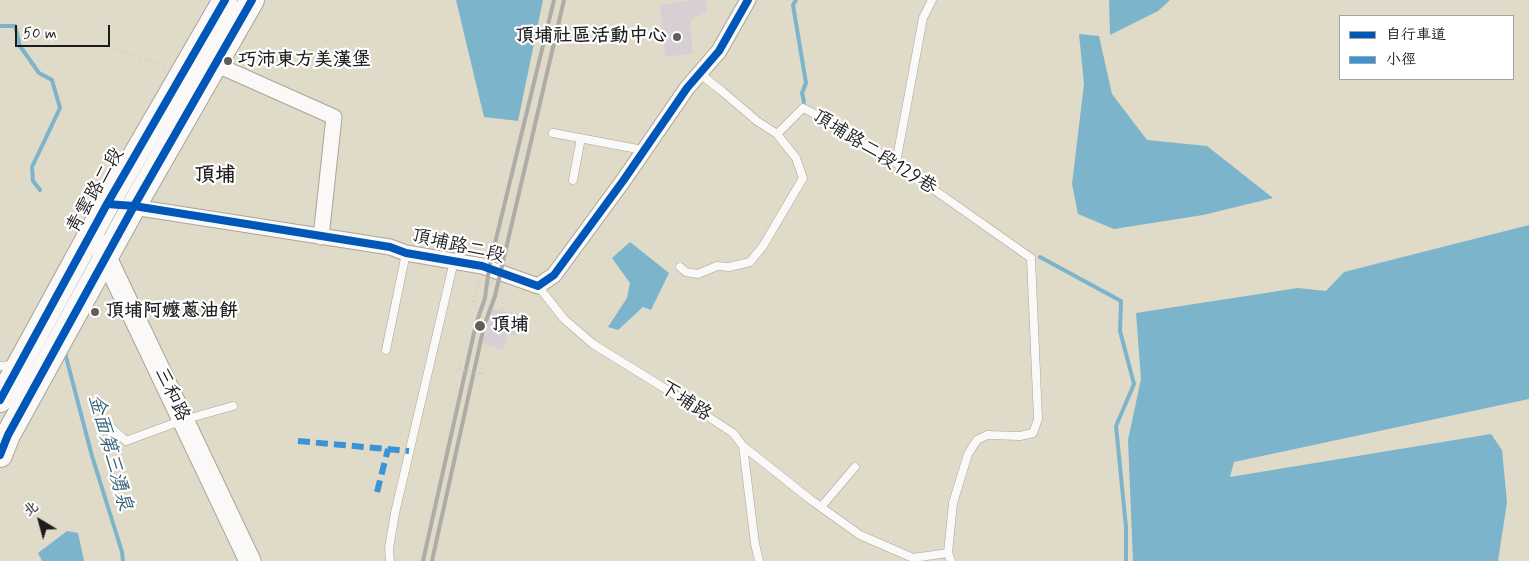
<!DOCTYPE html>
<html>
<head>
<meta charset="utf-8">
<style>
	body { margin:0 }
	#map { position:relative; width:1529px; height:561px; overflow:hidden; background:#e0dac8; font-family:Mynerve,"LXGW WenKai TC",sans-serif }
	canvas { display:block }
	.legend { position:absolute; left:1339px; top:15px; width:175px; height:65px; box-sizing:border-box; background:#fff; border:1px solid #a4a4a4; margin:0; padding:6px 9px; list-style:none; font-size:15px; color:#1c1c1c }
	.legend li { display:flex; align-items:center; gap:10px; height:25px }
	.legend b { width:25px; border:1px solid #a4a4a4 }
	.north { position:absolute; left:15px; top:496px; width:50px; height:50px; -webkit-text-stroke:4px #fff; paint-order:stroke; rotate:323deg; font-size:14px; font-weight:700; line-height:20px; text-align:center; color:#1c1c1c }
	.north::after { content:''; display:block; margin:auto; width:18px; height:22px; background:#1c1c1c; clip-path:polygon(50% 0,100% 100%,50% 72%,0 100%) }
	.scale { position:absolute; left:15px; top:25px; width:95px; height:22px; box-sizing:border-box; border:2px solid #1c1c1c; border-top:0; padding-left:6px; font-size:15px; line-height:18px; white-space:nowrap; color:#1c1c1c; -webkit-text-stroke:4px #fff; paint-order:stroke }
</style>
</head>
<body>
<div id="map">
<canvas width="1529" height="561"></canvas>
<ul class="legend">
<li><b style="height:6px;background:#0057b8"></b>自行車道</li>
<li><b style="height:6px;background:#3a94d4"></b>小徑</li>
</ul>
<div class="north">北</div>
<div class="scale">50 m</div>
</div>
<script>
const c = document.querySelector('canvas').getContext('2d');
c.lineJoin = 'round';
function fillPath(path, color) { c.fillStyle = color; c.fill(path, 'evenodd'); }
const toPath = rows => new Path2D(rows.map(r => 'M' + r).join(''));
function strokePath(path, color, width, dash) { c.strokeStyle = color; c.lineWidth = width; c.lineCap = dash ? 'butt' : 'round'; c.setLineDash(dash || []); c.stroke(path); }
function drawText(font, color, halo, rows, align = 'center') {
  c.font = font + ' Mynerve,"LXGW WenKai TC",sans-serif'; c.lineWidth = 4.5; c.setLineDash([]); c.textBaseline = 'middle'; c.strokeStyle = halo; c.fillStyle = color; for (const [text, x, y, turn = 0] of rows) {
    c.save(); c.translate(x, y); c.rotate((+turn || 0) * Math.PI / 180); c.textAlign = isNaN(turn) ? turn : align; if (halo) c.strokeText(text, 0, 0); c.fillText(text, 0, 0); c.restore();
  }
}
const water = toPath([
	[456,0,543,0,518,121,484,117],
	[1109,0,1170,0,1158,11,1110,35],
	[1079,34,1099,36,1112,94,1147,140,1207,146,1273,198,1203,215,1114,229,1078,214,1072,184,1084,84],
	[1529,225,1529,399,1234,462,1230,477,1491,434,1502,450,1507,502,1498,561,1133,561,1128,440,1141,379,1136,313,1298,288,1326,291,1344,272],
	[630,242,669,273,651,310,643,307,618,330,608,327,627,298,630,283,612,258],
	[67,531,78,533,84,561,42,561,38,553]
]);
const stream = toPath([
	[796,0,793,5,806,83,802,93,804,102],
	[0,26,15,26,20,46,39,73,52,80,60,108,32,167,33,181,40,190],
	[1040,257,1121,301,1120,331,1134,384,1116,426,1126,527,1126,561],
	[65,353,92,456,122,552,123,561]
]);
const building = toPath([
	[691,0,707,0,707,10,690,21,693,53,665,57,660,5],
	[491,308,525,316,518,336,507,334,504,350,483,344]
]);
const path = toPath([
	[107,46,167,67],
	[475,306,473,304,480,278],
	[497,314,500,315,507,290],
	[459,369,461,359],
	[482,374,482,368]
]);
const lane = toPath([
	[699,73,723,92,757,121,777,134,803,108,817,115,896,163,1031,258,1038,419,1033,433,1020,436,987,435,977,440,968,454,953,503,948,553,951,561],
	[553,133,643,150],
	[896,163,923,18,932,0],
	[573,180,581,138],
	[680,267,686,272,698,274,717,266,729,267,750,262,763,246,803,178,796,158,777,134],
	[538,286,564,319,593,344,669,391,733,433,743,446,755,544,759,561],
	[386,350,406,253],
	[0,366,14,365],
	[103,420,126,441,183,420,233,406],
	[743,446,811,500,860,535,913,558,948,553],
	[821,507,855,467],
	[390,561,389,548,395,513,454,261]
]);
const street = toPath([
	[215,64,334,117,321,237],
	[127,206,390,247,406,253,482,266,538,286,554,275,623,181,687,88,719,51,748,0]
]);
const secondary = toPath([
	[100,245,250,561]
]);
const primary = toPath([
	[0,400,107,204,225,0],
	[0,455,8,435,134,206,252,0]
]);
const rail = toPath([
	[423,561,476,324,485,298,489,268,554,0],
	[432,561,484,326,495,296,564,0]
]);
const pathBridge = toPath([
	[459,369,482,374]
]);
const quiet = toPath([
	[298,441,409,451],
	[377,492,388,449]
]);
const cycleway = toPath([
	[107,204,134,206,390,247,406,253,482,266,538,286,554,275,623,181,687,88,719,51,748,0],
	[0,400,107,204,225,0],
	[0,455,8,435,134,206,252,0]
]);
const markers = [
	[677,37,5,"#615e58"],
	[228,61,5,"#615e58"],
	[95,312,5,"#615e58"],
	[480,326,6,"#615e58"]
];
const poiNames = [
	["頂埔社區活動中心",667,37,"right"],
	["巧沛東方美漢堡",238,61],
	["頂埔阿嬤蔥油餅",105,312],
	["頂埔",491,326]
];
const streetNames = [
	["頂埔路二段129巷",874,153,32],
	["青雲路二段",96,191,-60],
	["頂埔路二段",458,247,13],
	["三和路",171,395,65],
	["下埔路",685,402,33]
];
const waterNames = [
	["金面第三湧泉",109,453,75]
];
const quarterNames = [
	["頂埔",215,177]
];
fillPath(water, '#7cb4cb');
strokePath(stream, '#7cb4cb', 4);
fillPath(building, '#d8cfd5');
strokePath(lane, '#a9a59a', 9);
strokePath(street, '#a9a59a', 17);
strokePath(secondary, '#a9a59a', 23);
strokePath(primary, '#a9a59a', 26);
strokePath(path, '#ceccc7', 2.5, [1, 4]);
strokePath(lane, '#faf9f7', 8);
strokePath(street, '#faf9f7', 15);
strokePath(secondary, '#faf9f7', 21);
strokePath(primary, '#faf9f7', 24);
strokePath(rail, '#adaca9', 4);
strokePath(pathBridge, '#ceccc7', 2.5, [1, 4]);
strokePath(quiet, '#3a94d4', 6, [12, 6]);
strokePath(cycleway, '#0057b8', 8);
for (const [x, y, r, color] of markers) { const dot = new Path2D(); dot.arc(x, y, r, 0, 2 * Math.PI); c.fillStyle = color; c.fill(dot); strokePath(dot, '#fff', 2); }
drawText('bold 19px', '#1c1c1c', '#fff', poiNames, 'left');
drawText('19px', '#1c1c1c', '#fff', streetNames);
drawText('italic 20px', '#366074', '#fff', waterNames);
drawText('bold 21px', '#1c1c1c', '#fff', quarterNames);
</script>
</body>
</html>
